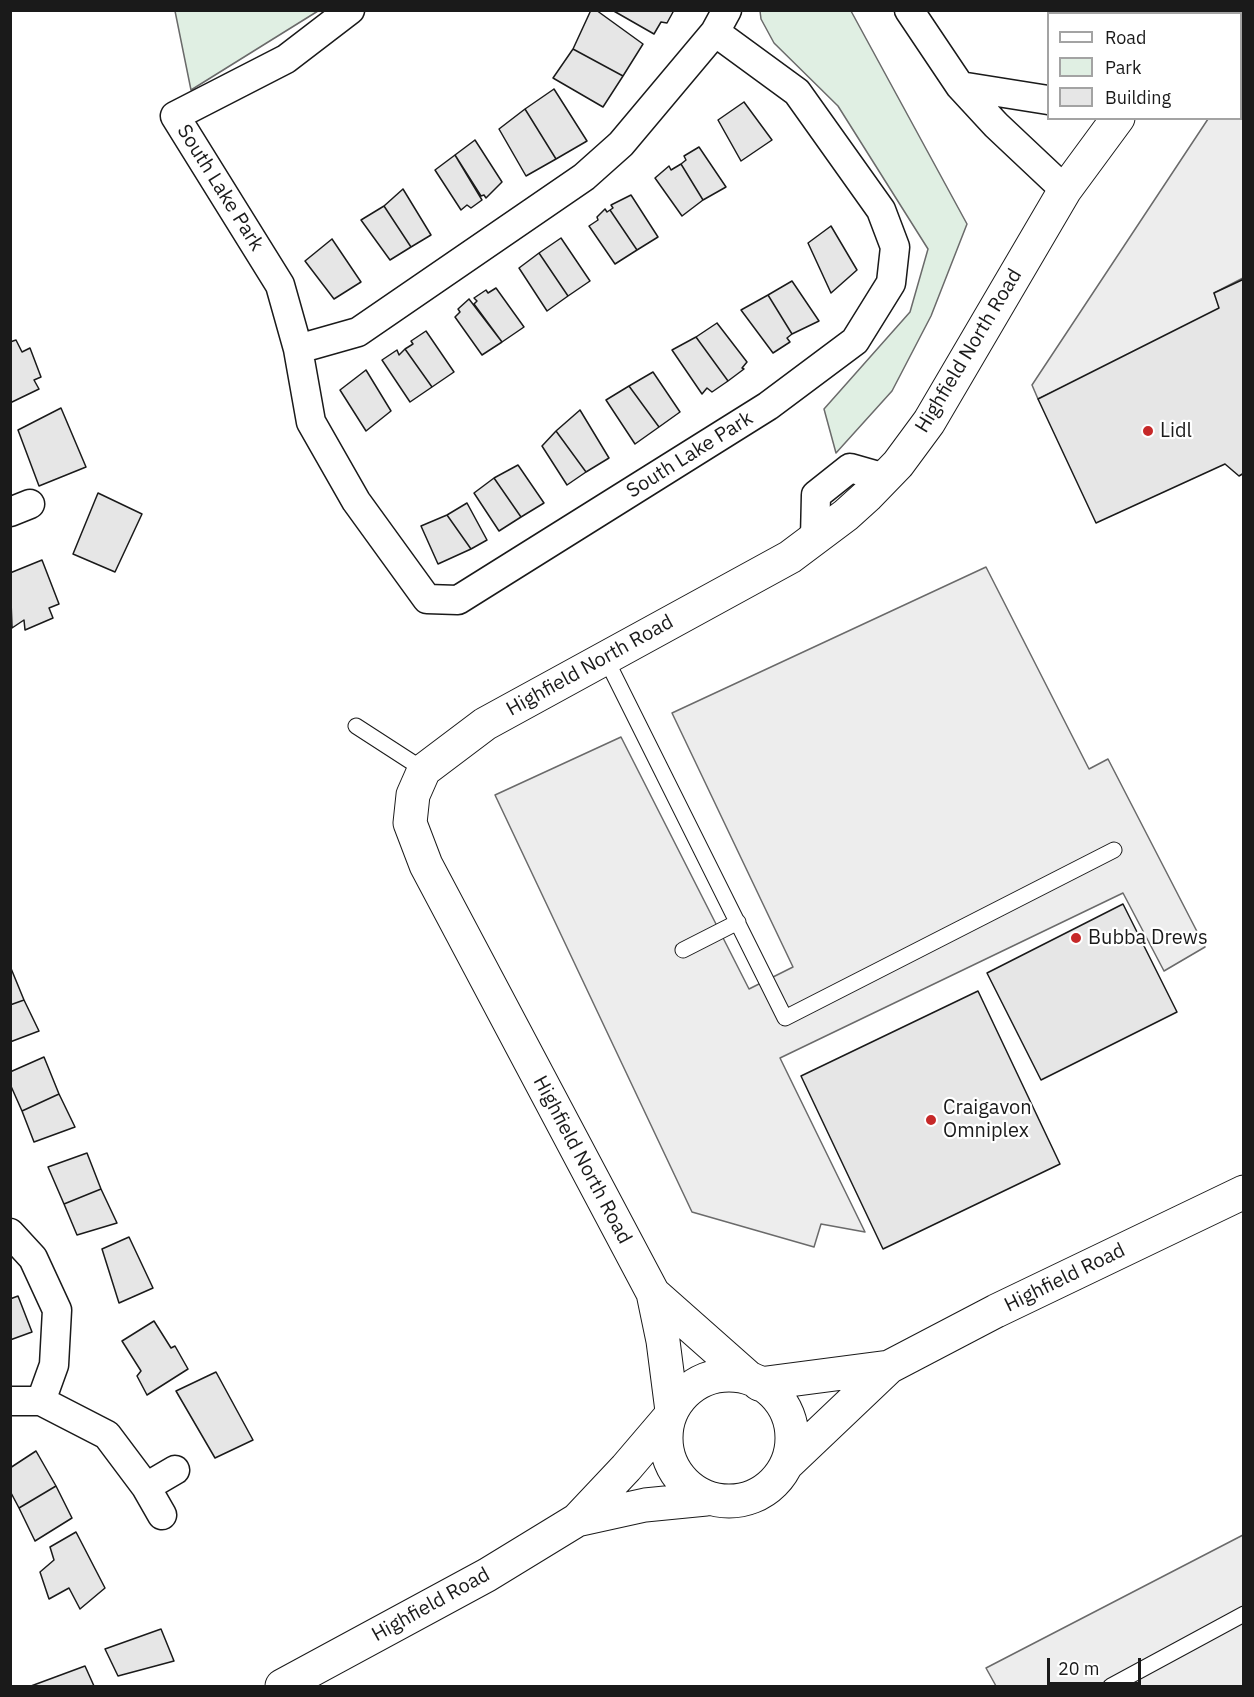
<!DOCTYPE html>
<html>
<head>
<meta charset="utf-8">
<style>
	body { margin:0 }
	#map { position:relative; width:1254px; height:1697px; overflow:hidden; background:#fff; font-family:"IBM Plex Sans",sans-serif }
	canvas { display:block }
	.frame { position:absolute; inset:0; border:12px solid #1a1a1a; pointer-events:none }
	.legend { position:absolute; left:1047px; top:12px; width:195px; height:108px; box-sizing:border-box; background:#fff; border:2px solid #a3a3a3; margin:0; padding:8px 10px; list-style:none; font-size:18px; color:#1a1a1a }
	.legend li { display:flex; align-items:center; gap:12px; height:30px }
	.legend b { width:30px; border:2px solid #a3a3a3 }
	.scale { position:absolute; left:1047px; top:1658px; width:94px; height:27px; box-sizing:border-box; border:3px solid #1a1a1a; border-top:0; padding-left:8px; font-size:18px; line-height:21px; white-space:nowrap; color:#1a1a1a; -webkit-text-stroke:4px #fff; paint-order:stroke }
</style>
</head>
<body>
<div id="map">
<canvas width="1254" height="1697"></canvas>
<div class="frame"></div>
<ul class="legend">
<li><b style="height:8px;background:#fff"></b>Road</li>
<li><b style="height:16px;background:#e0efe3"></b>Park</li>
<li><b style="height:16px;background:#e6e6e6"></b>Building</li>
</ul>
<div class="scale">20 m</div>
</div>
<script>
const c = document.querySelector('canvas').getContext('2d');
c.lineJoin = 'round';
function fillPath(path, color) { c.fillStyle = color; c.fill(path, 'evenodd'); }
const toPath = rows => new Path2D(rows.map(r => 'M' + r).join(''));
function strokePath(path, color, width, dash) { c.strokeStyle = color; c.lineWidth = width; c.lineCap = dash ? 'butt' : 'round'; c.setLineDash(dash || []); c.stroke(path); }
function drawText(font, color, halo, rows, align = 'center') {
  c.font = font + ' "IBM Plex Sans",sans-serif'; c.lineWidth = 4.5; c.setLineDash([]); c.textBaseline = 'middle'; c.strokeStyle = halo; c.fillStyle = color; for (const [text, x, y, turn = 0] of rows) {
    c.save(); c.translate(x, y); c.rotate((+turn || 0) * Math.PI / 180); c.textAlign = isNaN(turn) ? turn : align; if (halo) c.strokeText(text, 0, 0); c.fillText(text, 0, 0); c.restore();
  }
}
const green = toPath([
	[175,11,175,10,318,11,191,90,175,11],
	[760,11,851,11,967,224,931,316,892,391,836,453,824,409,910,312,928,249,838,106,774,43,761,19,760,11]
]);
const parking = toPath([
	[1243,65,1243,278,1214,293,1223,312,1038,399,1032,385,1208,119,1240,118,1241,70,1243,65],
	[986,567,1089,769,1108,759,1205,947,1164,971,1123,893,780,1058,865,1232,821,1224,814,1247,692,1212,495,795,621,737,749,989,793,967,672,713,986,567],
	[1243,1535,1243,1686,996,1686,986,1668,1243,1535]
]);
const building = toPath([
	[591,10,596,10,643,44,623,76,573,49,591,10],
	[612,10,671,10,673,12,667,23,661,22,654,34,612,10],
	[573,49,623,76,603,107,553,78,573,49],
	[554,89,587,141,556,159,525,109,554,89],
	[744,102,772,140,741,161,718,120,744,102],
	[525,109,556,159,526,176,499,129,525,109],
	[475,140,502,182,486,198,484,195,481,196,455,155,475,140],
	[699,147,726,187,703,200,681,164,686,160,684,156,699,147],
	[455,155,482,200,471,208,467,205,461,210,435,170,455,155],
	[681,164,703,200,682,216,655,178,669,166,671,170,681,164],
	[403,189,431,235,411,247,384,206,403,189],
	[631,195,658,237,637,250,610,210,613,208,611,205,631,195],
	[384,206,411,247,390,260,361,220,384,206],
	[605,209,607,212,610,210,637,250,615,264,589,226,598,220,597,217,605,209],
	[831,226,857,270,831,293,808,243,831,226],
	[561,238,590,281,568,296,539,253,561,238],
	[332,239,361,282,334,299,305,261,332,239],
	[539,253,568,296,547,311,519,268,539,253],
	[1244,279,1244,473,1239,476,1225,464,1096,523,1038,399,1219,308,1214,293,1244,279],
	[792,281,819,321,792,334,768,295,792,281],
	[496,288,524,327,502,342,474,304,477,301,474,298,486,290,488,293,496,288],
	[768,295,792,334,787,338,790,342,773,353,741,310,768,295],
	[469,299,502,342,482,355,455,317,460,312,458,309,469,299],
	[717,323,747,362,742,368,744,369,728,381,696,337,717,323],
	[426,331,454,372,432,387,405,349,413,344,411,341,426,331],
	[696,337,728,381,712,392,707,388,702,394,672,350,696,337],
	[16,340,22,352,30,348,41,377,34,380,39,389,10,403,10,342,16,340],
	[405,349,432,387,410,402,382,360,397,350,399,355,405,349],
	[366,370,391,411,366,431,340,390,366,370],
	[653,372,680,412,659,427,629,386,653,372],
	[629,386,659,427,635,444,606,400,629,386],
	[61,408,86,467,39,486,18,430,61,408],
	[580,410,609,458,586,472,556,431,580,410],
	[556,431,586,472,567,485,542,446,556,431],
	[518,465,544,503,521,517,494,478,518,465],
	[494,478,521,517,499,531,474,493,494,478],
	[98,493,142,514,115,572,73,554,98,493],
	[467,503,487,540,471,549,447,515,467,503],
	[447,515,471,549,438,564,421,526,447,515],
	[42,560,59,604,49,608,53,618,25,630,24,620,12,628,10,573,42,560],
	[1123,904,1177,1012,1041,1080,987,973,1123,904],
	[10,966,24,1000,10,1005,10,966],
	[978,991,1060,1164,883,1249,801,1076,978,991],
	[24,1000,39,1031,10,1042,10,1005,24,1000],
	[44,1057,59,1094,22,1111,10,1084,10,1072,44,1057],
	[59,1094,75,1127,34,1142,22,1111,59,1094],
	[87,1153,101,1189,64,1204,48,1167,87,1153],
	[101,1189,117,1223,77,1235,64,1204,101,1189],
	[129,1237,153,1288,119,1303,102,1249,129,1237],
	[18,1296,32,1332,10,1340,10,1299,18,1296],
	[154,1321,171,1348,175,1346,188,1369,147,1395,137,1376,141,1371,122,1341,154,1321],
	[216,1372,253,1440,215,1458,176,1391,216,1372],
	[36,1451,56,1486,19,1508,10,1491,10,1468,36,1451],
	[56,1486,72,1518,35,1541,19,1508,56,1486],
	[76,1532,105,1588,80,1609,69,1588,49,1599,40,1572,54,1560,50,1547,76,1532],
	[161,1629,174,1661,118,1676,105,1649,161,1629],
	[85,1666,94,1686,31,1686,85,1666]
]);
const lane = toPath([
	[606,659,785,1018,1114,850],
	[356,726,424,770],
	[683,950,738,922],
	[1111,1686,1244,1614]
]);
const street = toPath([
	[350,10,286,59,175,116,280,285,298,349,311,422,356,501,427,599,458,600,768,406,855,341,891,283,895,247,881,210,797,92,715,32],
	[909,10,960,86,996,125,1065,190],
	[960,86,1048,100],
	[298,349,358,332,584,177,621,144,715,32,727,10],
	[10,512,30,504],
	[815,538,816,495,850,468,885,478],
	[10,1233,33,1258,57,1310,54,1365,41,1401],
	[10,1401,41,1401,107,1435,146,1487,162,1515],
	[146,1487,175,1470]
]);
const secondary = toPath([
	[1200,14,1202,10],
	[653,1293,749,1378],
	'666 1438a63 63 0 1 1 126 0a63 63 0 1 1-126 0Z',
	[759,1384,889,1367],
	[672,1411,663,1341,653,1293,426,865,410,823,413,795,424,770,485,724,790,557,846,515,867,496,898,464,929,422,1065,190,1118,118],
	[788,1463,889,1367,996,1311,1244,1192],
	[577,1520,645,1505,706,1499],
	[282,1686,487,1575,577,1520,626,1468,667,1420]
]);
const markers = [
	[1148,431,6,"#c62828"],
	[1076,938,6,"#c62828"],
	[931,1120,6,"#c62828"]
];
const streetNames = [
	["South Lake Park",220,188,58],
	["Highfield North Road",969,351,-59],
	["South Lake Park",690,455,-32],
	["Highfield North Road",590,666,-29],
	["Highfield North Road",582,1160,62],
	["Highfield Road",1065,1278,-26],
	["Highfield Road",431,1605,-29]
];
const poiNames = [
	["Lidl",1160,431],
	["Bubba Drews",1088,938],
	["Craigavon",943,1108],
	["Omniplex",943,1131]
];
fillPath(green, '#e0efe3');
strokePath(green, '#6a6a6a', 1.5);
fillPath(parking, '#ededed');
strokePath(parking, '#6a6a6a', 1.5);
fillPath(building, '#e6e6e6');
strokePath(building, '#1a1a1a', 1.5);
strokePath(lane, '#1a1a1a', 17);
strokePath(street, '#1a1a1a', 31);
strokePath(secondary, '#1a1a1a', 35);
strokePath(lane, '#fff', 15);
strokePath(street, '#fff', 28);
strokePath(secondary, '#fff', 33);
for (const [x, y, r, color] of markers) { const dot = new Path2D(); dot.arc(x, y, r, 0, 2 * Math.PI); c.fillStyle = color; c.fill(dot); strokePath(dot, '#fff', 2); }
drawText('20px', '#1a1a1a', '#fff', streetNames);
drawText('20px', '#1a1a1a', '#fff', poiNames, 'left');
</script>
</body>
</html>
